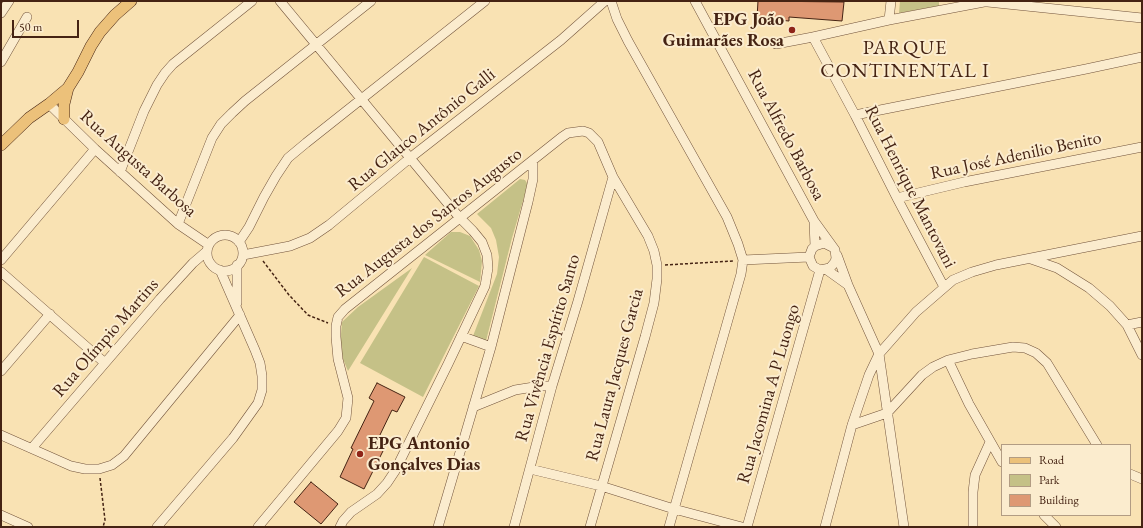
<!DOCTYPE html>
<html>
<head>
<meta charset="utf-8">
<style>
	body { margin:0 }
	#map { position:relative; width:1143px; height:528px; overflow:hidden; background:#f9e2b3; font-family:"EB Garamond",serif }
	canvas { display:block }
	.frame { position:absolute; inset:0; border:2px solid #452313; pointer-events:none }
	.legend { position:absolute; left:1001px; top:444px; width:130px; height:72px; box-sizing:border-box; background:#fbecce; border:1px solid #b29c83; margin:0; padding:5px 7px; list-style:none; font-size:12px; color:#452313 }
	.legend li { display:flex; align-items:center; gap:8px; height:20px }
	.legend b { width:20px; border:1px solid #b29c83 }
	.scale { position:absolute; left:12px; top:20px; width:67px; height:18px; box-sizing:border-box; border:2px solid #452313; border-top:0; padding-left:5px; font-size:12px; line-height:14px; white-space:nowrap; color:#452313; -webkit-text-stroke:3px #fbecce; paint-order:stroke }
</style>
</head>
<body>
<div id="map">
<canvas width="1143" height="528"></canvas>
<div class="frame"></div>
<ul class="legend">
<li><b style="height:5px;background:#ecc17a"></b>Road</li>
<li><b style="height:11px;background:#c5c187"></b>Park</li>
<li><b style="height:11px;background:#de9873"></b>Building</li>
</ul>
<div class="scale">50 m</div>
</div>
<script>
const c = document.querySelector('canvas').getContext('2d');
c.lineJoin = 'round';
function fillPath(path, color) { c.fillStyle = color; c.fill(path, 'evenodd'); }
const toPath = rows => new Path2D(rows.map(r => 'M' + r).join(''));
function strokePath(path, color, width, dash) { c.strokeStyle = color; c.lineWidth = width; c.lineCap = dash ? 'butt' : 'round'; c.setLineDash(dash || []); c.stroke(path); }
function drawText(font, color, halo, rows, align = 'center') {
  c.font = font + ' "EB Garamond",serif'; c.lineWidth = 4; c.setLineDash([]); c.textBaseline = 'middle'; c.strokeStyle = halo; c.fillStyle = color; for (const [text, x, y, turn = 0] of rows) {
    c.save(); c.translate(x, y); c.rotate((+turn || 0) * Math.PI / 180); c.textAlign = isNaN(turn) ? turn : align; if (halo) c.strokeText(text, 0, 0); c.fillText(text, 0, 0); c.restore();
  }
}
const green = toPath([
	[900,1,939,1,939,6,899,13],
	[520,179,525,180,527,183,527,187,512,238,486,341,473,336,497,274,499,257,496,240,491,228,477,214],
	[451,232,460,232,470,236,479,250,482,261,480,282,425,255],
	[424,257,479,286,423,397,360,363],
	[412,268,348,371,343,359,340,346,342,322,358,307]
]);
const building = toPath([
	[758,1,844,2,842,21,789,17,789,21,757,18,758,1],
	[377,383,405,397,397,412,392,410,378,439,387,443,364,489,340,477,353,449,351,448,374,401,369,398,377,383],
	[311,482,338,504,321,524,294,502,311,482]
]);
const path = toPath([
	[263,261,289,295,308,315,328,323],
	[665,265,733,261],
	[100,478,105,520,103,527]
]);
const minor = toPath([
	[280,1,459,217,473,231,482,242,487,255,488,268,485,286,448,364,395,471,387,483,377,494,351,512,343,521,340,527],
	[611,1,617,19,628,41,727,217,738,244,743,260,741,274,669,527],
	[695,1,814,221,835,250,836,258,835,262,830,268,820,270,813,266,809,257,812,249,815,246,824,243,832,247],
	[978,1,1142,18],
	[1,13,9,1],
	[889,20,891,1],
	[813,37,855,115,897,198,944,287],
	[776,44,813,37,889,20,984,2],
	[1,62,27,17],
	[49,104,95,149,178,224,209,245],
	[855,115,1086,69,1142,57],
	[120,172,144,111,157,85,165,73,173,64,252,1],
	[897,198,964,182,1142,147],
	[814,221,815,246],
	[178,224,212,138,221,124,232,113,245,101,371,1],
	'207 253a18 18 0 1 1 36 0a18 18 0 1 1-36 0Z',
	[239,242,249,227,264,197,276,176,288,158,306,143,485,1],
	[243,255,290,246,310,238,329,225,410,158,561,40,605,1],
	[837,255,848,285,879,354,904,527],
	[1031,259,1057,268,1089,288,1110,306,1127,325,1142,355],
	[1,260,95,149],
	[743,260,809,257],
	[237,265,237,303],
	[827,270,848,285],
	[1,272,105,363],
	[1127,325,1142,322],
	[461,336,491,347],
	[948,360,969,404,1002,462],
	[1,371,50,314],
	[473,407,515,390,540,386,552,386],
	[852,425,887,413,922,375,933,367,948,360,972,354,1013,347,1025,348,1036,353,1047,363,1097,445],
	[1,435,71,466,85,469,99,469,112,465,124,456,240,315],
	[32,448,160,299,193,263,207,251],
	[530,469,601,486,674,509,742,527],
	[1130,474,1142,479],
	[1,515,28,527],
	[1044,515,1056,527],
	[157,527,233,438,258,403,262,390,262,376,260,363,255,350,220,270],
	[258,527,338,431,346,418,348,398,338,359,336,337,336,326,338,317,345,309,562,137,568,133,583,131,589,133,598,142,613,177,648,236,654,251,657,265,657,279,654,303,645,337,590,527],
	[438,527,491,347,528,202,533,179,533,161],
	[514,527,552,386,578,301,613,177],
	[747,527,820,270],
	[825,527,852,425,869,375,879,354,916,312,953,280,972,272,996,265,1142,236],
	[973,527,973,492,975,475,990,442]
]);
const major = toPath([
	[64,119,64,104,68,88],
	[1,145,29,118,49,104,68,88,78,72,91,46,100,32,115,15,131,1]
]);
const markers = [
	[792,30,4,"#8f2418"],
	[360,454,4,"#8f2418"]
];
const poiNames = [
	["EPG João",784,20],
	["Guimarães Rosa",784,41],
	["EPG Antonio",368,444,"left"],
	["Gonçalves Dias",368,465,"left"]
];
const streetNames = [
	["Rua Glauco Antônio Galli",422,130,-39],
	["Rua Alfredo Barbosa",786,135,62],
	["Rua José Adenilio Benito",1016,156,-12],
	["Rua Augusta Barbosa",138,164,42],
	["Rua Henrique Mantovani",910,187,63],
	["Rua Augusta dos Santos Augusto",429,223,-38],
	["Rua Olímpio Martins",106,338,-49],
	["Rua Vivência Espírito Santo",548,348,-74],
	["Rua Laura Jacques Garcia",615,375,-75],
	["Rua Jacomina A P Luongo",769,394,-74]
];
const quarterNames = [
	["PARQUE",905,49],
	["CONTINENTAL I",905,72]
];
fillPath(green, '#c5c187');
fillPath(building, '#de9873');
strokePath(building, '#452313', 1);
strokePath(minor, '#72533b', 10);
strokePath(major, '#452313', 12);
strokePath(path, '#452313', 1.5, [3, 2]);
strokePath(minor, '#fbecce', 9);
strokePath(major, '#ecc17a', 11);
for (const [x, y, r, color] of markers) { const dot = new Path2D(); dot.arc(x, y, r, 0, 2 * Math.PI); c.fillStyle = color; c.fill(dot); strokePath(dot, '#fbecce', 1.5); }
drawText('bold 18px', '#452313', '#fbecce', poiNames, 'right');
drawText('18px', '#452313', '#fbecce', streetNames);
c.letterSpacing = '1px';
drawText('20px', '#452313', '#fbecce', quarterNames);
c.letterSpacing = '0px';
</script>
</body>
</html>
